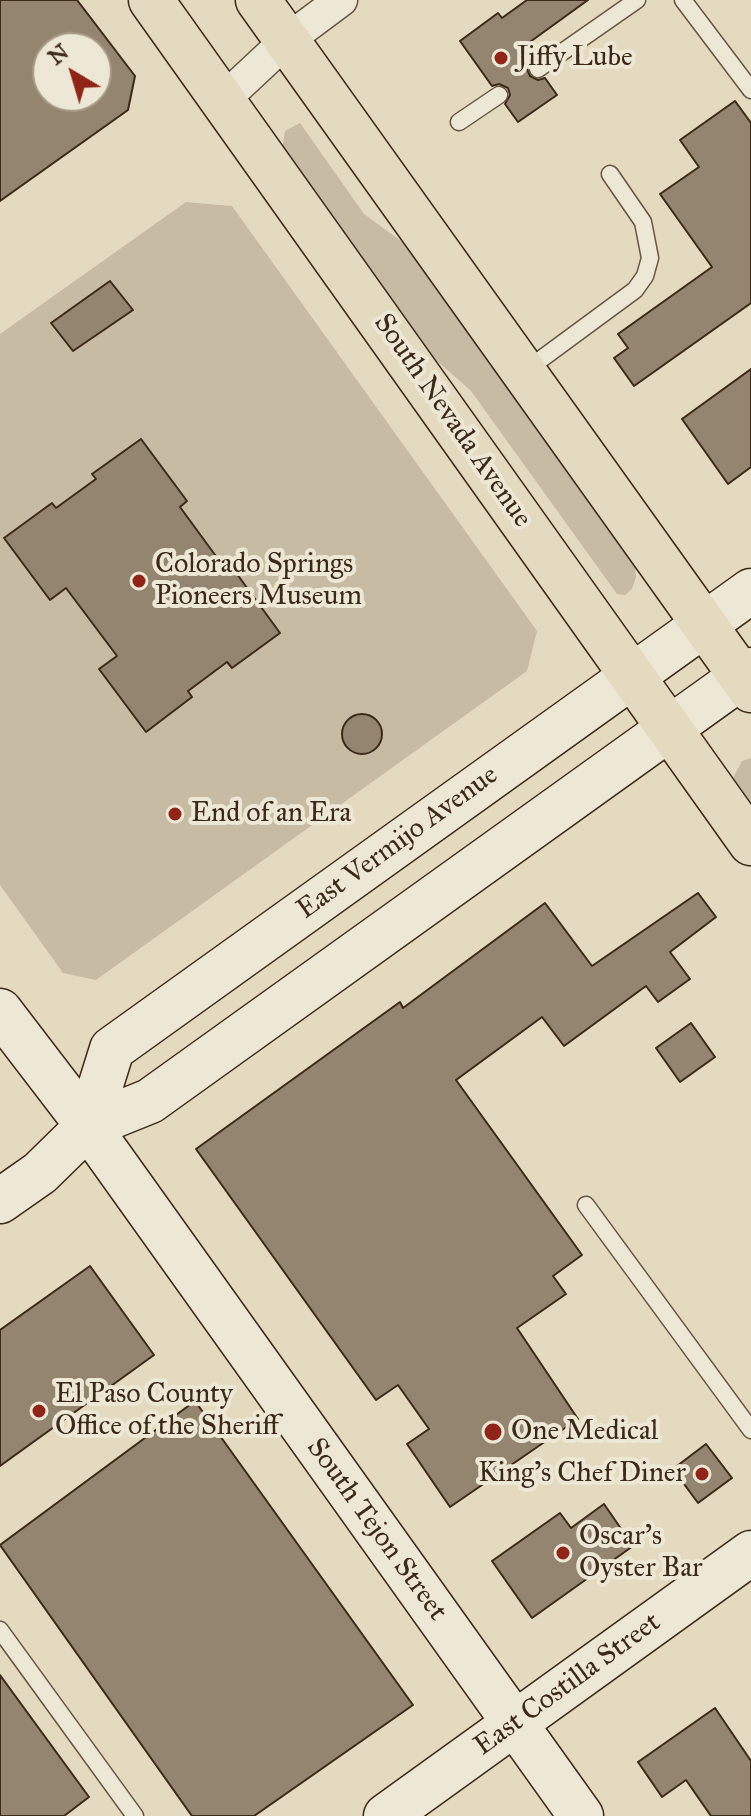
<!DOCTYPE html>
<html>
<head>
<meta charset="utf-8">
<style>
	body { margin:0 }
	#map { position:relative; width:751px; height:1816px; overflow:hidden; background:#e3dabf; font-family:"IM FELL Great Primer",serif }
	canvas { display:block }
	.north { position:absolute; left:32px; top:32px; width:80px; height:80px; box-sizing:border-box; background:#ede7d5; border:2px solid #a79b89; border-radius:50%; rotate:322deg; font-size:22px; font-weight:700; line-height:32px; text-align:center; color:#3d2918 }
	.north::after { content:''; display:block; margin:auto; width:28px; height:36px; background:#8f2418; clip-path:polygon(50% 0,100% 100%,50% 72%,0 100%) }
</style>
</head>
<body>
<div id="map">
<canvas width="751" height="1816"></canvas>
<div class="north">N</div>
</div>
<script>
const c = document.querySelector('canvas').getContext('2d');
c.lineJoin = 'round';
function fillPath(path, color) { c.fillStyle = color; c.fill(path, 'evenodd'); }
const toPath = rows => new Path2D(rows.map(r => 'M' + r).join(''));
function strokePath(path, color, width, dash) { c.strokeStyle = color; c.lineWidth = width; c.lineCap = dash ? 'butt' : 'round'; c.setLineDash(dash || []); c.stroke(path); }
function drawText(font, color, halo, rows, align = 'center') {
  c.font = font + ' "IM FELL Great Primer",serif'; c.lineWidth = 8; c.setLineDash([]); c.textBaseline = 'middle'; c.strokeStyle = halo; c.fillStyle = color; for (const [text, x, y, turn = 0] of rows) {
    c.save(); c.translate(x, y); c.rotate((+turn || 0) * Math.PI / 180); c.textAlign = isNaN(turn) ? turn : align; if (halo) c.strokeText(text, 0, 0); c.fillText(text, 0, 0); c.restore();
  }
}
const green = toPath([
	[300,123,364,214,405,244,635,565,636,577,632,589,625,595,617,594,471,391,428,353,282,149,285,131],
	[186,202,232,206,537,631,527,671,96,980,63,973,0,885,0,334],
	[751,758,751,817,732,791,734,776,742,761]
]);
const building = toPath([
	[0,0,77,0,135,76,128,110,0,201,0,0],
	[48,48,96,48,96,96,48,96,48,48],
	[527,0,588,0,523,47,532,60,527,69,530,76,538,80,545,78,557,95,518,122,505,104,510,95,508,88,499,84,492,86,460,41,498,13,502,18,527,0],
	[735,101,751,123,751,303,634,386,614,358,628,348,618,334,712,267,660,194,699,167,680,140,735,101],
	[110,281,133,310,73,351,51,323,110,281],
	[751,369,751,467,728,484,682,419,751,369],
	[141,439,187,501,180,507,229,574,234,570,280,633,232,668,227,662,188,691,192,697,146,732,99,669,117,656,66,588,50,600,4,538,52,503,56,508,96,479,92,474,141,439],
	'342 734a20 20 0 1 1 40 0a20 20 0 1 1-40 0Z',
	[698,893,716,917,670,952,690,979,658,1002,646,986,564,1046,542,1017,456,1080,582,1255,553,1276,566,1294,517,1328,578,1419,450,1507,407,1444,429,1429,398,1385,376,1400,196,1149,400,1002,403,1008,545,903,592,966,698,893],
	[691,1023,715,1057,680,1082,656,1048,691,1023],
	[90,1266,154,1355,0,1466,0,1330,90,1266],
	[195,1401,413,1705,254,1816,192,1816,0,1545,195,1401],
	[706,1444,732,1478,698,1503,673,1469,706,1444],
	[604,1504,633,1546,532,1618,492,1561,560,1513,571,1528,604,1504],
	[0,1675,89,1797,64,1816,0,1816,0,1675],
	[715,1708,751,1761,751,1816,711,1816,686,1780,662,1797,638,1762,715,1708]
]);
const lane = toPath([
	[683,0,751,90],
	[538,69,637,0],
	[459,122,499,95],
	[525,371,635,290,645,276,650,258,643,222,610,174],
	[586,1205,751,1430],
	[0,1630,135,1816]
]);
const street = toPath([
	[224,99,286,41,341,0]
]);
const secondary = toPath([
	[0,1011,88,1126,581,1816],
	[88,1126,112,1049,751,591],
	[0,1201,40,1173,88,1126,150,1101,751,670],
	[386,1816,751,1553]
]);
const primary = toPath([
	[151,0,751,843],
	[258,0,751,690]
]);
const markers = [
	[501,58,8,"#8f2418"],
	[139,581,8,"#8f2418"],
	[175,814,8,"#8f2418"],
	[39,1411,8,"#8f2418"],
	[493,1432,10,"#8f2418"],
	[702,1474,8,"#8f2418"],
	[563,1553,8,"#8f2418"]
];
const poiNames = [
	["Jiffy Lube",517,58],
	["Colorado Springs",155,565],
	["Pioneers Museum",155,597],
	["End of an Era",191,814],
	["El Paso County",55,1395],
	["Office of the Sheriff",55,1427],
	["One Medical",511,1432],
	["King's Chef Diner",686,1474,"right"],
	["Oscar's",579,1537],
	["Oyster Bar",579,1569]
];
const streetNames = [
	["South Nevada Avenue",452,421,55],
	["East Vermijo Avenue",398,843,-36],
	["South Tejon Street",376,1530,54],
	["East Costilla Street",568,1685,-36]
];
fillPath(green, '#c7bca3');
fillPath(building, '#93856f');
strokePath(building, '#3d2918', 2);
strokePath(lane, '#665542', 19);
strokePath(street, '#665542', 35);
strokePath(secondary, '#3d2918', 47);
strokePath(primary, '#3d2918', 47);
strokePath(lane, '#ede7d5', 16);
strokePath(street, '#ede7d5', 32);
strokePath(secondary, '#ede7d5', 44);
strokePath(primary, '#e3dabf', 44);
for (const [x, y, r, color] of markers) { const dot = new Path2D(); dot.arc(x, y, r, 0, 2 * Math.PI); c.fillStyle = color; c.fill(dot); strokePath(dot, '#ede7d5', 3); }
drawText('28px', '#3d2918', '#ede7d5', poiNames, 'left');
drawText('28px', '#3d2918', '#ede7d5', streetNames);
</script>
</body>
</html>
